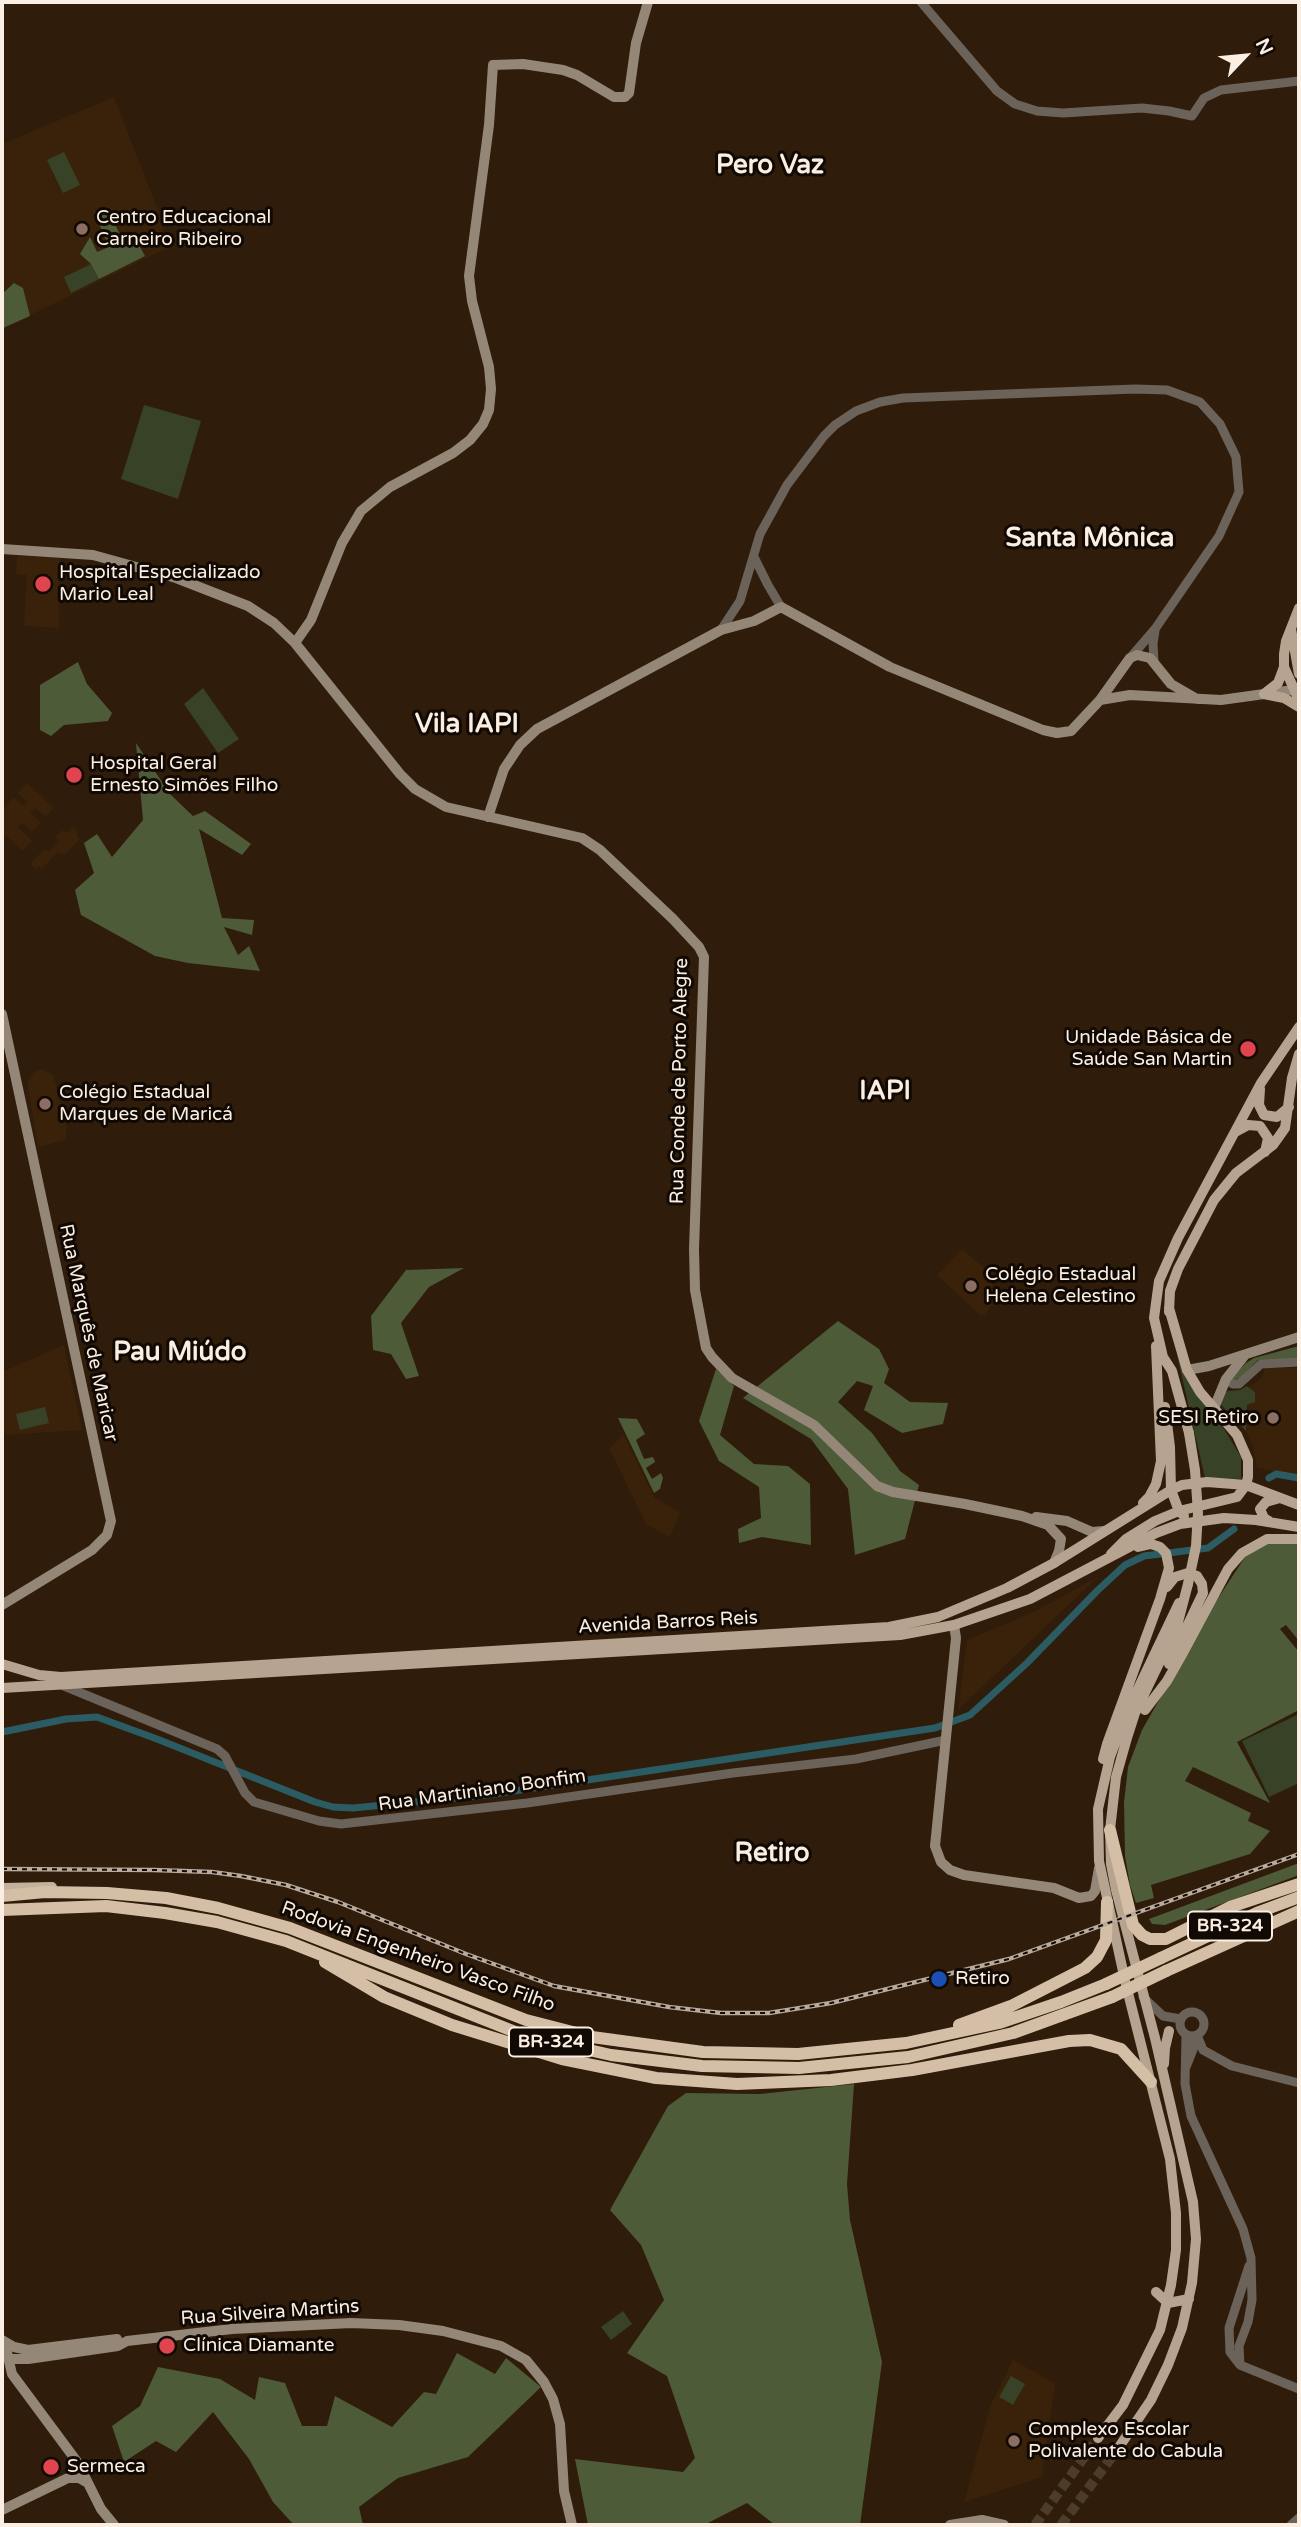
<!DOCTYPE html>
<html>
<head>
<meta charset="utf-8">
<style>
	body { margin:0 }
	#map { position:relative; width:1301px; height:2527px; overflow:hidden; background:#2f1c0a; font-family:"Varela Round",sans-serif }
	canvas { display:block }
	.frame { position:absolute; inset:0; border:4px solid #fbeee3; pointer-events:none }
	.north { position:absolute; left:1210px; top:21px; width:70px; height:70px; -webkit-text-stroke:5px #110903; paint-order:stroke; rotate:64deg; font-size:19px; font-weight:700; line-height:28px; text-align:center; color:#fbeee3 }
	.north::after { content:''; display:block; margin:auto; width:24px; height:32px; background:#fbeee3; clip-path:polygon(50% 0,100% 100%,50% 72%,0 100%) }
</style>
</head>
<body>
<div id="map">
<canvas width="1301" height="2527"></canvas>
<div class="frame"></div>
<div class="north">N</div>
</div>
<script>
const c = document.querySelector('canvas').getContext('2d');
c.lineJoin = 'round';
function fillPath(path, color) { c.fillStyle = color; c.fill(path, 'evenodd'); }
const toPath = rows => new Path2D(rows.map(r => 'M' + r).join(''));
function strokePath(path, color, width, dash) { c.strokeStyle = color; c.lineWidth = width; c.lineCap = dash ? 'butt' : 'round'; c.setLineDash(dash || []); c.stroke(path); }
function drawText(font, color, halo, rows, align = 'center') {
  c.font = font + ' "Varela Round",sans-serif'; c.lineWidth = 6; c.setLineDash([]); c.textBaseline = 'middle'; c.strokeStyle = halo; c.fillStyle = color; for (const [text, x, y, turn = 0] of rows) {
    c.save(); c.translate(x, y); c.rotate((+turn || 0) * Math.PI / 180); c.textAlign = isNaN(turn) ? turn : align; if (halo) c.strokeText(text, 0, 0); c.fillText(text, 0, 0); c.restore();
  }
}
const built = toPath([
	[114,97,158,210,167,248,2,329,2,144],
	[17,556,60,558,59,628,24,626,27,575,16,574],
	[27,783,54,808,46,817,35,808,30,813,41,822,32,832,22,823,18,827,32,841,23,851,2,832,2,810,13,797,24,806,27,802,18,793],
	[73,827,78,830,77,837,80,839,65,855,56,853,42,869,39,867,36,869,30,864,44,849,49,852,59,840,56,837,62,830,66,833],
	[40,1069,53,1074,66,1125,66,1140,38,1147,27,1082,34,1072],
	[962,1249,983,1267,992,1282,993,1302,986,1315,981,1316,937,1275],
	[64,1345,82,1430,6,1435,2,1423,2,1372],
	[1265,1368,1299,1368,1299,1476,1257,1468,1253,1446,1246,1431,1247,1405,1255,1392,1249,1387,1262,1377],
	[624,1435,654,1497,680,1513,670,1537,646,1524,609,1448],
	[1099,1576,958,1710,967,1640,1034,1612],
	[1013,2360,1055,2383,1042,2477,964,2502,991,2404]
]);
const green = toPath([
	[64,152,80,185,63,193,47,160],
	[91,264,99,279,71,293,64,277],
	[144,405,201,421,178,499,121,479],
	[203,688,239,739,218,753,184,704],
	[1177,1355,1192,1387,1224,1429,1241,1457,1241,1479,1205,1478],
	[1247,1386,1255,1392,1255,1402,1247,1405,1246,1431,1221,1405,1219,1400,1221,1395,1228,1391,1240,1390],
	[45,1407,49,1423,20,1430,16,1414],
	[1299,1714,1299,1783,1269,1797,1242,1741],
	[623,2311,632,2324,611,2340,601,2327],
	[1011,2376,1025,2384,1013,2405,999,2397]
]);
const forest = toPath([
	[107,207,123,241,139,245,145,256,99,279,91,264,80,254,90,237,97,252,109,247,94,212],
	[14,283,23,288,30,316,3,328,2,294],
	[78,662,87,684,112,713,108,721,64,725,51,736,40,730,40,685],
	[136,743,170,794,193,816,205,811,251,844,242,855,199,829,222,918,254,920,252,935,224,927,238,955,249,946,260,971,188,963,155,956,81,915,75,890,94,873,84,843,97,834,112,857,143,820],
	[464,1268,429,1287,401,1323,419,1376,406,1379,391,1354,373,1350,371,1316,406,1270],
	[838,1321,879,1349,889,1369,884,1383,910,1402,948,1403,943,1424,902,1433,864,1410,873,1386,857,1381,838,1402,872,1433,900,1471,919,1485,905,1539,855,1555,848,1489,811,1439,743,1398],
	[1299,1346,1299,1359,1258,1360,1240,1378,1235,1380,1231,1378,1246,1363,1254,1358],
	[716,1369,734,1386,720,1435,754,1464,788,1466,810,1484,811,1545,762,1537,739,1543,738,1529,761,1518,759,1487,719,1461,699,1421],
	[618,1418,637,1419,645,1434,636,1440,644,1459,653,1457,655,1462,646,1468,652,1479,661,1473,663,1478,660,1489,654,1493],
	[1299,1542,1299,1641,1286,1625,1280,1629,1299,1652,1299,1710,1237,1742,1270,1803,1193,1767,1185,1781,1251,1813,1248,1821,1270,1831,1250,1854,1151,1885,1154,1898,1136,1903,1130,1885,1125,1856,1124,1803,1128,1767,1142,1730,1211,1609,1247,1554,1267,1543],
	[1299,1863,1299,1875,1165,1925,1152,1924,1149,1919],
	[854,2084,847,2184,850,2220,882,2362,860,2525,775,2525,747,2503,704,2525,588,2525,575,2459,683,2472,695,2458,667,2376,627,2353,664,2300,641,2245,610,2210,668,2106,686,2093,760,2094],
	[457,2353,495,2374,506,2358,541,2387,468,2457,398,2478,359,2507,363,2525,294,2525,273,2502,249,2459,213,2412,176,2452,156,2441,124,2462,112,2426,140,2406,158,2367,220,2379,255,2400,259,2377,285,2383,302,2426,327,2426,335,2396,392,2427,424,2392,436,2394]
]);
const canal = toPath([
	[1269,1478,1276,1474,1299,1478],
	[2,1732,66,1719,97,1717,157,1739,315,1802,333,1807,353,1808,487,1795,935,1728,970,1715,1027,1663,1097,1591,1125,1565,1144,1556,1208,1548,1234,1529]
]);
const primaryTunnel = toPath([
	[1035,2525,1098,2438],
	[1061,2525,1117,2450]
]);
const tertiary = toPath([
	[921,2,997,91,1015,104,1037,111,1063,113,1142,108,1169,111,1192,116,1204,98,1221,90,1299,81],
	[754,557,768,585,781,607],
	[721,630,740,601,760,534,787,485,824,436,835,425,856,411,880,402,903,398,1135,389,1167,390,1200,402,1220,424,1236,457,1239,492,1219,536,1155,629,1130,658],
	[1154,662,1153,643,1155,631],
	[1226,1379,1233,1384,1239,1384,1261,1364,1299,1362],
	[64,1686,217,1749,225,1756,245,1793,254,1802,319,1821,341,1824,527,1803,733,1773,856,1759,946,1740],
	[1143,1997,1163,2016,1181,2019],
	'1180 2024a12 12 0 1 1 24 0a12 12 0 1 1-24 0Z',
	[1186,2035,1185,2084,1191,2116,1243,2229,1251,2258,1252,2300,1248,2322,1239,2346,1240,2365],
	[1197,2035,1203,2050,1232,2066,1299,2083],
	[1186,2067,1194,2047,1193,2036],
	[1249,2266,1229,2328,1230,2352,1240,2365,1299,2389],
	[1291,2525,1299,2518]
]);
const secondary = toPath([
	[2,549,93,555,176,578,248,606,274,623,295,643,400,774,415,789,446,807,582,838,600,850,673,919,699,947,704,957,694,1249,695,1290,706,1348,712,1357,732,1378,814,1425,877,1486,893,1492,965,1504,1022,1516,1048,1525,1061,1539,1059,1551,1054,1563],
	[295,643,311,620,342,543,361,511,390,487,453,453,470,440,483,424,489,410,491,389,489,367,472,301,469,276,489,125,493,65,523,64,563,70,577,75,614,97,625,97,629,93,636,43,648,2],
	[1100,700,1130,695,1221,700,1293,690],
	[488,817,504,769,520,745,537,729,721,630,754,621,781,607,890,667,1043,730,1057,733,1071,731,1100,700,1130,658,1137,655,1150,658,1171,684,1197,699],
	[2,1014,111,1521,107,1535,92,1550,2,1605],
	[1187,1370,1209,1366,1299,1337],
	[1214,1408,1226,1379,1245,1355],
	[1036,1517,1067,1521,1092,1532,1104,1531],
	[954,1625,956,1638,935,1846,941,1862,950,1870,964,1875,1054,1888,1079,1898,1091,1896,1095,1891,1099,1868],
	[2,2340,14,2347,28,2350,117,2339],
	[2,2341,6,2348,12,2374,78,2463,101,2509,114,2525],
	[2,2355,12,2359,28,2359,118,2346,127,2341,232,2329,351,2323,399,2325,443,2331,501,2346,526,2360,544,2382,553,2399,560,2424,564,2491,572,2525],
	[2,2510,68,2478,79,2478,86,2482],
	[950,2525,982,2520,1004,2525]
]);
const primary = toPath([
	[1299,608,1286,641,1284,654,1284,667,1299,700],
	[1291,629,1299,674],
	[1264,694,1284,698,1299,707],
	[1264,694,1278,683,1284,667],
	[1260,1089,1259,1105,1264,1115,1277,1117,1289,1107],
	[1235,1132,1248,1125,1260,1126,1268,1138,1265,1152],
	[1169,1312,1170,1291,1178,1269,1214,1200,1236,1173,1273,1145,1285,1128,1292,1078,1299,1054],
	[1165,1407,1170,1447,1171,1490,1179,1511,1184,1516],
	[1189,1433,1172,1371,1163,1357,1154,1318,1159,1281,1178,1238,1261,1083,1299,1027],
	[1143,1503,1149,1497,1156,1484,1161,1461,1156,1346],
	[1269,1521,1264,1518,1260,1509,1266,1502,1280,1498],
	[1111,1554,1126,1539,1155,1521,1179,1511,1237,1497,1246,1485,1248,1477,1248,1460,1237,1435,1200,1392,1187,1370,1169,1308],
	[1167,1587,1175,1577,1188,1573,1197,1576,1202,1584,1203,1593,1169,1664],
	[2,1664,39,1675,61,1677,889,1627,938,1617,1007,1588,1054,1563,1171,1490,1182,1485,1207,1482,1246,1485,1299,1505],
	[2,1688,900,1635,954,1625,1030,1599,1156,1533,1180,1524,1224,1518,1256,1520,1299,1527],
	[1145,1710,1167,1681,1184,1651,1228,1569,1242,1553,1267,1539,1299,1539],
	[1103,1759,1107,1744,1160,1599,1169,1568,1166,1553,1160,1547,1151,1544,1138,1547],
	[1164,2064,1165,2048,1169,2031],
	[1156,2292,1168,2303,1189,2299],
	[1098,2438,1123,2405,1160,2330,1171,2285,1176,2250,1176,2213,1170,2159,1126,1985,1099,1861,1098,1809,1110,1757,1126,1714,1179,1603],
	[1117,2450,1151,2400,1168,2365,1182,2328,1192,2283,1196,2239,1193,2202,1155,2038,1116,1890,1111,1864,1110,1830,1116,1777,1127,1738,1135,1713,1177,1626,1188,1584]
]);
const trunk = toPath([
	[2,1888,52,1887]
]);
const motorway = toPath([
	[1110,1830,1133,1925,1142,1935,1150,1939,1166,1939,1230,1907,1299,1884],
	[2,1896,45,1892,107,1893,166,1898,218,1908,290,1928,526,2020,592,2037,703,2052,798,2054,906,2043,999,2023,1061,2002,1106,1984],
	[2,1910,106,1906,165,1913,217,1922,286,1941,523,2035,611,2055,702,2066,799,2068,908,2057,1013,2033,1112,1997],
	[1161,1958,1259,1912,1299,1897],
	[325,1962,384,1997,452,2025,562,2059,656,2078,737,2084,831,2080,912,2070,1069,2041,1090,2040,1121,2049,1151,2082],
	[1166,1971,1299,1911],
	[959,2025,1011,2006,1085,1968,1097,1957,1106,1940,1107,1902]
]);
const rail = toPath([
	[2,1869,154,1870,212,1872,241,1876,286,1885,338,1902,466,1954,554,1986,669,2007,721,2013,769,2013,831,2003,1009,1959,1299,1854]
]);
const primaryBridge = toPath([
	[1188,1584,1196,1546,1198,1513,1195,1470,1189,1433]
]);
const motorwayBridge = toPath([
	[1106,1984,1161,1958],
	[1112,1997,1166,1971]
]);
const markers = [
	[82,229,7,"#8d6e63"],
	[43,584,9,"#e0444e"],
	[74,775,9,"#e0444e"],
	[1248,1049,9,"#e0444e"],
	[45,1104,7,"#8d6e63"],
	[971,1286,7,"#8d6e63"],
	[1273,1418,7,"#8d6e63"],
	[939,1979,9,"#1a4fb4"],
	[167,2346,9,"#e0444e"],
	[1014,2441,7,"#8d6e63"],
	[51,2467,9,"#e0444e"]
];
const shields = [
	[1230,1926,84],
	[551,2042,84]
];
const shieldNames = [
	["BR-324",1230,1926],
	["BR-324",551,2042]
];
const poiNames = [
	["Centro Educacional",96,218],
	["Carneiro Ribeiro",96,240],
	["Hospital Especializado",59,573],
	["Mario Leal",59,595],
	["Hospital Geral",90,764],
	["Ernesto Simões Filho",90,786],
	["Unidade Básica de",1232,1038,"right"],
	["Saúde San Martin",1232,1060,"right"],
	["Colégio Estadual",59,1093],
	["Marques de Maricá",59,1115],
	["Colégio Estadual",985,1275],
	["Helena Celestino",985,1297],
	["SESI Retiro",1259,1418,"right"],
	["Retiro",955,1979],
	["Clínica Diamante",183,2346],
	["Complexo Escolar",1028,2430],
	["Polivalente do Cabula",1028,2452],
	["Sermeca",67,2467]
];
const streetNames = [
	["Rua Conde de Porto Alegre",680,1081,-89],
	["Rua Marquês de Maricar",88,1333,78],
	["Avenida Barros Reis",668,1623,-3],
	["Rua Martiniano Bonfim",482,1791,-8],
	["Rodovia Engenheiro Vasco Filho",418,1957,20],
	["Rua Silveira Martins",270,2313,-4]
];
const districtNames = [
	["Pero Vaz",770,166],
	["Santa Mônica",1090,539],
	["Vila IAPI",467,725],
	["IAPI",885,1092],
	["Pau Miúdo",180,1353],
	["Retiro",772,1854]
];
fillPath(built, '#392209');
fillPath(green, '#374227');
fillPath(forest, '#4d5b39');
strokePath(canal, '#2b5c64', 7);
strokePath(primaryTunnel, '#4e3c2b', 10, [10, 5]);
strokePath(tertiary, '#6b6259', 9);
strokePath(secondary, '#958778', 10);
strokePath(primary, '#b6a490', 10);
strokePath(trunk, '#c5b19b', 10);
strokePath(motorway, '#d4bea6', 12);
strokePath(rail, '#b9aa9d', 4.5);
strokePath(rail, '#110903', 2, [5]);
strokePath(primaryBridge, '#b6a490', 10);
strokePath(motorwayBridge, '#d4bea6', 12);
for (const [x, y, r, color] of markers) { const dot = new Path2D(); dot.arc(x, y, r, 0, 2 * Math.PI); c.fillStyle = color; c.fill(dot); strokePath(dot, '#110903', 2.5); }
for (const [x, y, w] of shields) { const box = new Path2D(); box.roundRect(x - w / 2, y - 14.5, w, 29, 5); c.fillStyle = '#110903'; c.fill(box); strokePath(box, '#fbeee3', 2); }
drawText('bold 18px', '#fbeee3', null, shieldNames);
drawText('19px', '#fbeee3', '#110903', poiNames, 'left');
drawText('19px', '#fbeee3', '#110903', streetNames);
drawText('bold 26px', '#fbeee3', '#110903', districtNames);
</script>
</body>
</html>
